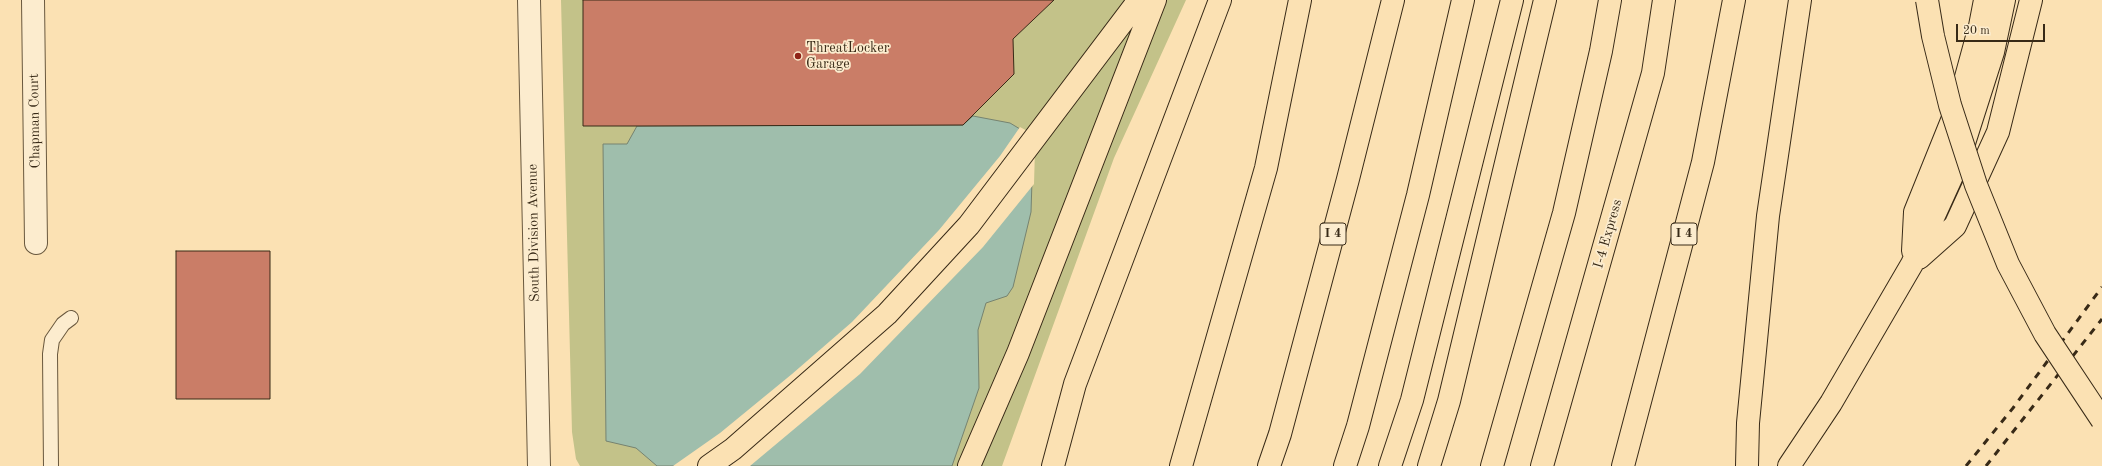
<!DOCTYPE html>
<html>
<head>
<meta charset="utf-8">
<style>
	body { margin:0 }
	#map { position:relative; width:2102px; height:466px; overflow:hidden; background:#fbe1b3; font-family:"Old Standard TT",serif }
	canvas { display:block }
	.scale { position:absolute; left:1956px; top:24px; width:89px; height:18px; box-sizing:border-box; border:2px solid #382a17; border-top:0; padding-left:5px; font-size:12px; line-height:14px; white-space:nowrap; color:#382a17; -webkit-text-stroke:3px #fcecce; paint-order:stroke }
</style>
</head>
<body>
<div id="map">
<canvas width="2102" height="466"></canvas>
<div class="scale">20 m</div>
</div>
<script>
const c = document.querySelector('canvas').getContext('2d');
c.lineJoin = 'round';
function fillPath(path, color) { c.fillStyle = color; c.fill(path, 'evenodd'); }
const toPath = rows => new Path2D(rows.map(r => 'M' + r).join(''));
function strokePath(path, color, width, dash) { c.strokeStyle = color; c.lineWidth = width; c.lineCap = dash ? 'butt' : 'round'; c.setLineDash(dash || []); c.stroke(path); }
function drawText(font, color, halo, rows, align = 'center') {
  c.font = font + ' "Old Standard TT",serif'; c.lineWidth = 3.5; c.setLineDash([]); c.textBaseline = 'middle'; c.strokeStyle = halo; c.fillStyle = color; for (const [text, x, y, turn = 0] of rows) {
    c.save(); c.translate(x, y); c.rotate((+turn || 0) * Math.PI / 180); c.textAlign = isNaN(turn) ? turn : align; if (halo) c.strokeText(text, 0, 0); c.fillText(text, 0, 0); c.restore();
  }
}
const green = toPath([
	[561,0,1186,0,1114,158,1002,466,580,466,576,459,572,432]
]);
const water = toPath([
	[973,116,1010,123,1030,135,1033,149,1031,212,1013,287,1007,296,986,303,978,330,979,388,952,466,657,466,636,448,606,441,603,144,627,144,637,126,963,125,973,116]
]);
const pier = toPath([
	[1020,127,1031,133,1035,149,1034,184,983,247,860,374,750,466,673,466,720,433,792,374,852,322,939,230,1000,156]
]);
const building = toPath([
	[583,0,1054,0,1013,39,1014,74,963,125,637,126,583,126,583,0],
	[176,251,270,251,270,399,176,399,176,251]
]);
const service = toPath([
	[51,466,50,354,52,340,63,324,71,318]
]);
const minor = toPath([
	[33,0,36,243]
]);
const tertiary = toPath([
	[529,0,539,466]
]);
const motorway = toPath([
	[1913,251,1915,212,1959,103,1980,26,1985,0],
	[1919,258,1955,226,1998,132,2031,0],
	[709,466,733,449,887,314,969,225,1139,0],
	[969,466,1018,353,1155,0],
	[1053,466,1075,384,1220,0],
	[1181,466,1266,168,1300,0],
	[1269,466,1280,434,1348,179,1393,0],
	[1345,466,1358,426,1418,195,1463,0],
	[1390,466,1412,400,1512,0],
	[1429,466,1449,401,1545,0],
	[1492,466,1564,213,1601,51,1610,0],
	[1542,466,1653,73,1664,0],
	[1623,466,1703,162,1734,0],
	[1747,466,1748,423,1768,216,1800,0],
	[1789,466,1831,403,1912,264,1957,165,1993,52,2004,0]
]);
const rail = toPath([
	[1966,466,2013,408,2102,287],
	[1986,466,2102,319]
]);
const motorwayBridge = toPath([
	[1927,0,1933,36,1950,105,1976,185,2008,264,2045,334,2102,420]
]);
const markers = [
	[798,56,4,"#8f2418"]
];
const shields = [
	[1333,234,26],
	[1684,234,26]
];
const shieldNames = [
	["I 4",1333,234],
	["I 4",1684,234]
];
const poiNames = [
	["ThreatLocker",806,48],
	["Garage",806,64]
];
const streetNames = [
	["Chapman Court",35,121,-91],
	["South Division Avenue",534,233,-91],
	["I-4 Express",1608,234,-74]
];
fillPath(green, '#c3c289');
fillPath(water, '#9fbeac');
strokePath(water, '#768370', 1);
fillPath(pier, '#fbe1b3');
fillPath(building, '#ca7d67');
strokePath(building, '#382a17', 1);
strokePath(service, '#69583e', 16);
strokePath(minor, '#69583e', 24);
strokePath(tertiary, '#69583e', 24);
strokePath(motorway, '#382a17', 24);
strokePath(service, '#fcecce', 14);
strokePath(minor, '#fcecce', 22);
strokePath(tertiary, '#fcecce', 22);
strokePath(motorway, '#fbe1b3', 22);
strokePath(rail, '#382a17', 3, [7, 7]);
strokePath(motorwayBridge, '#382a17', 24, []);
strokePath(motorwayBridge, '#fbe1b3', 22);
for (const [x, y, r, color] of markers) { const dot = new Path2D(); dot.arc(x, y, r, 0, 2 * Math.PI); c.fillStyle = color; c.fill(dot); strokePath(dot, '#fcecce', 1.5); }
for (const [x, y, w] of shields) { const box = new Path2D(); box.roundRect(x - w / 2, y - 11, w, 22, 3); c.fillStyle = '#fcecce'; c.fill(box); strokePath(box, '#382a17', 1); }
drawText('bold 13px', '#382a17', null, shieldNames);
drawText('14px', '#382a17', '#fcecce', poiNames, 'left');
drawText('14px', '#382a17', '#fcecce', streetNames);
</script>
</body>
</html>
